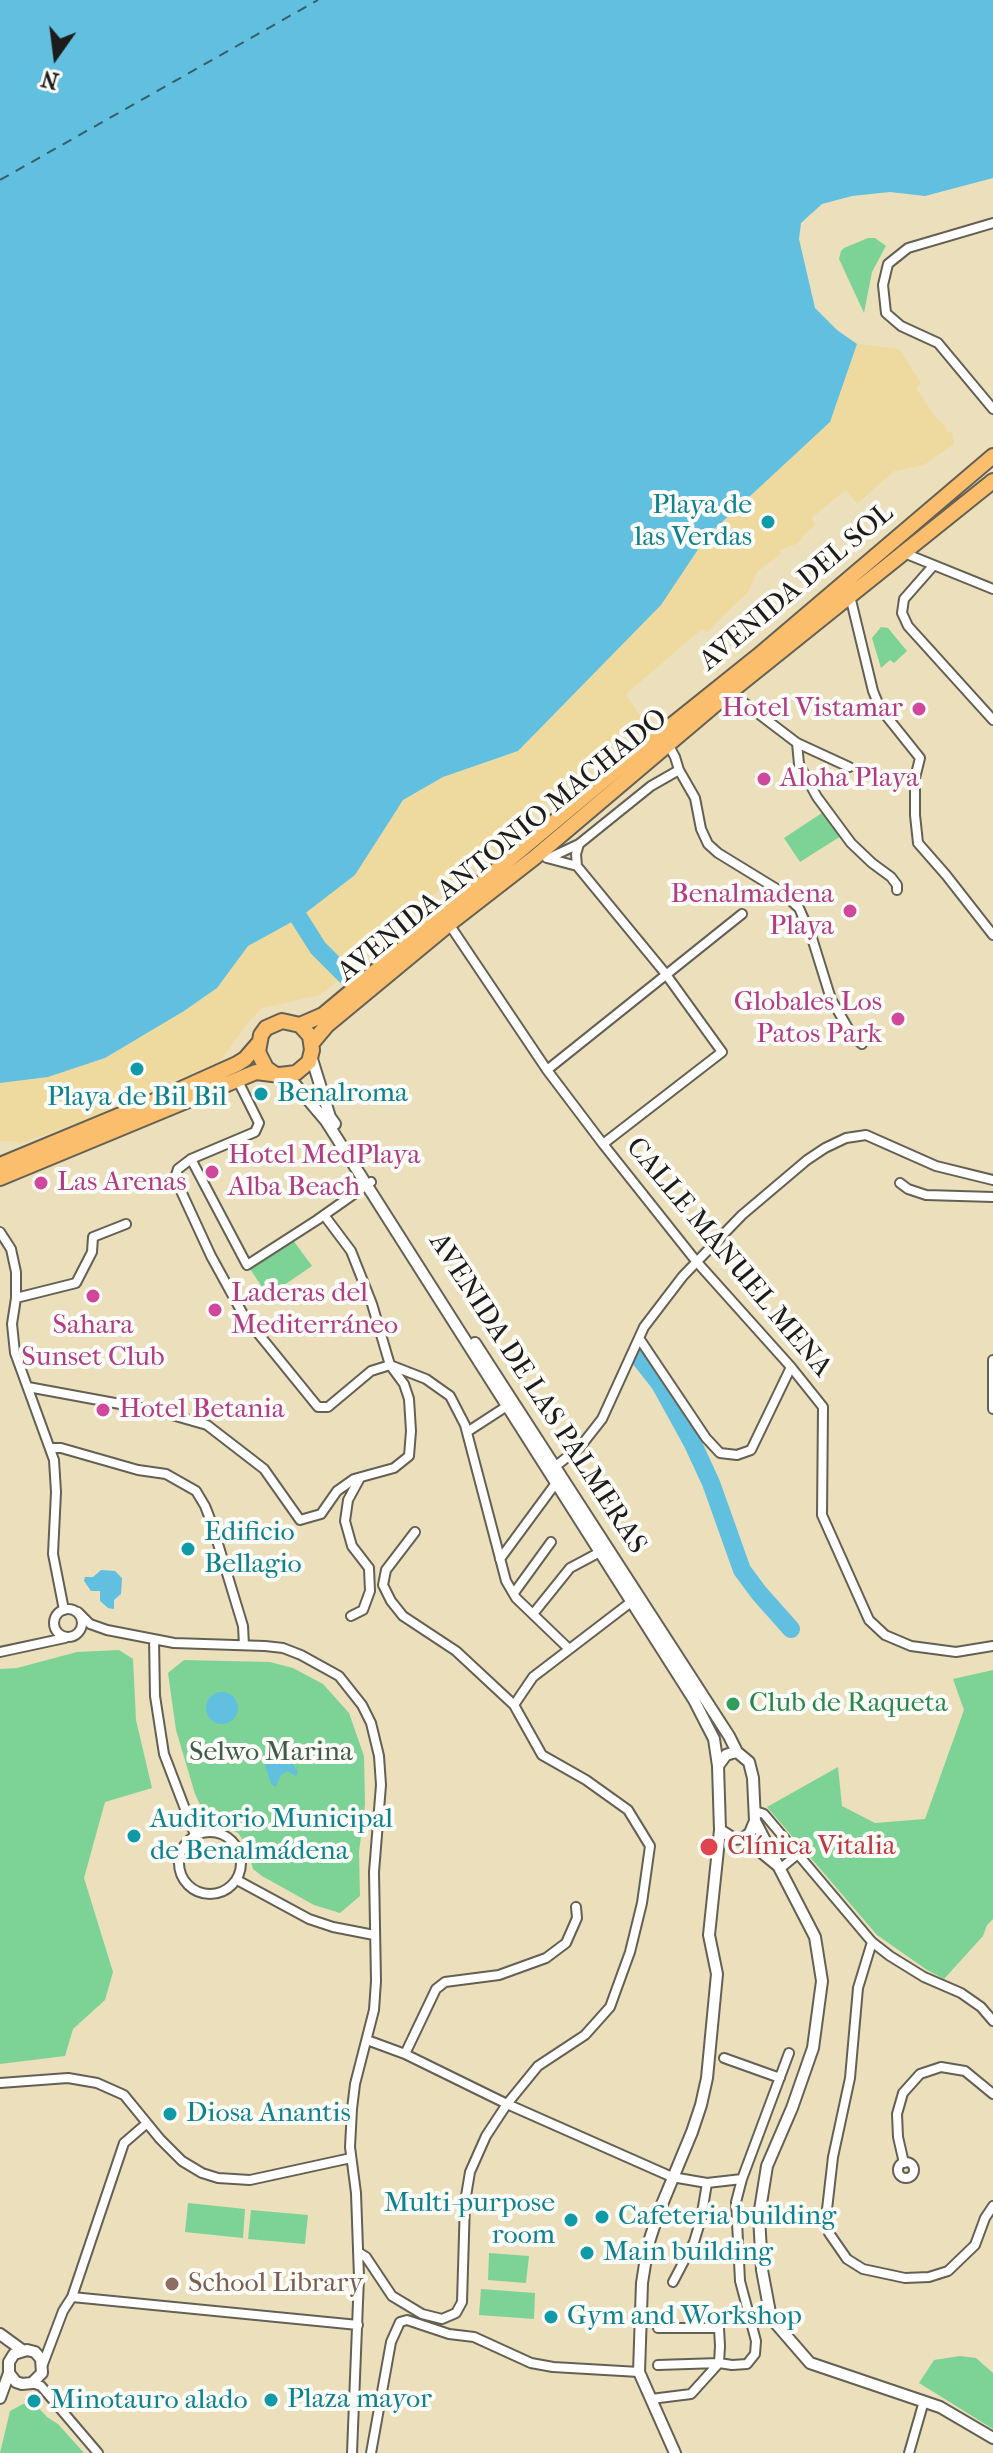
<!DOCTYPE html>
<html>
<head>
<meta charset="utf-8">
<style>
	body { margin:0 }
	#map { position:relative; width:993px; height:2453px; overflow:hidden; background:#ebdfbc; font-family:"IM FELL French Canon",serif }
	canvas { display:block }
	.north { position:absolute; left:16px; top:16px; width:80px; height:80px; -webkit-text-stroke:6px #fdfcf7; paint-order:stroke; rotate:194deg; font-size:22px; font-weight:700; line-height:32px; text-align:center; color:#1c1c1c }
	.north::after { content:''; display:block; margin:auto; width:28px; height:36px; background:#1c1c1c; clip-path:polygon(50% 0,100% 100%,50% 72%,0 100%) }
</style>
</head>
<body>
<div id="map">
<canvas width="993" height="2453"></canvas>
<div class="north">N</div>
</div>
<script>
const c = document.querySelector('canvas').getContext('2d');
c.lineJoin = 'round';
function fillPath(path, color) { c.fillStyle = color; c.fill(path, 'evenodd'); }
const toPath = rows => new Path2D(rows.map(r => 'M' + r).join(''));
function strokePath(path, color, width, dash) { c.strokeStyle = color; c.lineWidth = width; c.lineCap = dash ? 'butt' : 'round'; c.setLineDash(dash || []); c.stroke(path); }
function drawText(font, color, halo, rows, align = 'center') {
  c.font = font + ' "IM FELL French Canon",serif'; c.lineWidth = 8; c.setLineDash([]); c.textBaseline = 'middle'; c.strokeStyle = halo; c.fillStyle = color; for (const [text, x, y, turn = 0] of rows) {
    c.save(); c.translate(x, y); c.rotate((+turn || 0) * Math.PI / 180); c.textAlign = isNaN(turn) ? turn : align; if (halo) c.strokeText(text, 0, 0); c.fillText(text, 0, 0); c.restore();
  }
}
const green = toPath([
	[868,238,875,238,886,246,872,272,864,313,839,259,841,251,844,248],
	[881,627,888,628,907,651,894,663,890,660,881,668,872,638],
	[825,811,841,836,800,862,784,838],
	[293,1240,312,1266,268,1296,250,1269],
	[119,1650,133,1659,136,1720,152,1788,105,1802,84,1878,113,1972,105,2000,73,2029,65,2056,0,2064,0,1669,17,1668,77,1652],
	[184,1660,270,1662,293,1668,323,1684,349,1713,364,1756,365,1805,359,1852,360,1896,340,1913,314,1905,262,1876,253,1869,247,1846,238,1833,219,1823,208,1821,195,1794,176,1730,168,1673],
	[993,1670,993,1919,987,1925,983,1936,944,1979,927,1970,877,1935,767,1807,838,1767,842,1806,875,1823,925,1819,964,1710,953,1679],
	[188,2203,245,2209,243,2238,185,2232],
	[251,2210,308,2215,305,2244,248,2239],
	[489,2253,529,2256,526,2283,488,2280],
	[481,2289,535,2293,534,2319,479,2315],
	[960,2356,976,2358,993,2373,993,2429,919,2383,934,2360],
	[23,2404,35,2404,47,2417,58,2424,84,2453,0,2453,10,2411]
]);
const sand = toPath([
	[857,344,899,349,921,383,916,388,935,417,945,426,947,432,952,432,954,444,924,465,894,471,857,504,846,490,811,518,816,525,806,533,798,543,780,550,781,554,757,572,748,592,707,632,702,629,626,694,642,719,526,819,352,962,355,967,320,995,262,1008,250,1020,220,1061,77,1123,19,1144,16,1141,0,1141,0,1083,48,1077,105,1058,184,1011,217,988,248,946,299,918,355,875,403,800,443,777,518,751,661,605,707,536,830,422]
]);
const water = toPath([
	[0,0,993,0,993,178,925,196,890,192,852,196,822,204,801,223,799,239,815,308,837,330,857,344,830,422,707,536,661,605,518,751,443,777,403,800,355,875,299,918,248,946,217,988,184,1011,105,1058,48,1077,0,1083],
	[101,1570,115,1571,122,1578,121,1594,114,1600,114,1609,108,1608,100,1601,100,1591,91,1591,84,1581,85,1577,93,1577],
	'206 1708a16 16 0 1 1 32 0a16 16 0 1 1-32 0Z',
	[285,1752,298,1772,296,1776,287,1771,280,1776,276,1787,271,1784,263,1758]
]);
const river = toPath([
	[299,918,318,948,350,980],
	[638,1356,660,1384,693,1444,711,1483,742,1570,759,1593,791,1629]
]);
const ferry = toPath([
	[0,180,318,0]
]);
const minor = toPath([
	[993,223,908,248,888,264,883,285,886,313,901,326,938,343,993,409],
	[904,553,993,589],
	[933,566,904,599,902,613,908,626,993,720],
	[850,596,873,691,880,708,920,758,915,778,915,815,918,843,946,875,993,935],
	[730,692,797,743,799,764,817,797,851,843,872,863,891,877,897,885,897,890],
	[797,743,849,767],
	[668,744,675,757,679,770,695,798,701,829,708,844,718,853,780,891,799,908,812,938,831,999,852,1035,862,1044],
	[547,858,577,866,576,854,579,844],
	[549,858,579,844,651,786,679,770],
	[577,866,665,973,722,1052,603,1144],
	[449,924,547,1070,603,1144,696,1261,791,1367,823,1407,822,1515,869,1620,885,1635,911,1646,956,1652,993,1646],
	[547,1070,742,914],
	[191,1159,247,1265,317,1220,371,1182],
	[900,1183,908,1189,926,1195,993,1197],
	[324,1215,351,1251,372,1304,390,1365,426,1379,450,1396,465,1425,506,1581,516,1598,568,1648],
	[0,1232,11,1249,16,1272,16,1298,12,1324,15,1353,54,1460,56,1492,53,1554,64,1610],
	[16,1298,76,1283,92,1252,93,1237,126,1224],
	[639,1338,706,1438,720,1453,737,1455,751,1450,791,1367],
	[993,1360,993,1409],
	[28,1387,158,1411,207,1425,264,1469,300,1520,321,1514,337,1491,354,1479,394,1468,409,1456,411,1431,409,1399,404,1384,390,1365,371,1371,328,1407,318,1407,244,1316,211,1256,175,1178,178,1169,191,1159,255,1132,259,1123,237,1079],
	[467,1432,507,1406],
	[51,1448,61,1448,138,1470,166,1474,196,1491,205,1506,212,1524,243,1626,244,1645],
	[552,1469,580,1447,602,1419,644,1327,683,1276,742,1215,807,1160,825,1148,846,1138,866,1135,936,1166,993,1180],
	[415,1532,386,1570,383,1585,391,1601,403,1616,456,1651,514,1705],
	[500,1559,556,1483],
	[514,1593,551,1542],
	'54 1623a14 14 0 1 1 28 0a14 14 0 1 1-28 0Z',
	[78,1612,90,1624,107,1630,174,1643,265,1646,283,1648,301,1655,339,1676,362,1705,371,1723,379,1756,381,1785,374,1872,376,1981,374,2010,355,2084,352,2109,350,2147,356,2193,359,2277,352,2453],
	[533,1614,570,1568,600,1552],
	[351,1616,363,1610,370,1591,369,1568,352,1546,345,1521,348,1500,360,1478],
	[154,1639,155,1696,164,1754,195,1835],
	[0,1652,65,1638],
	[755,1811,764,1814,872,1942,890,1956,924,1977,961,1993,981,2007,993,2021],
	'179 1863a31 31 0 1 1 62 0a31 31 0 1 1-62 0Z',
	[781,1868,799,1853],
	[237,1880,309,1919,333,1927,374,1935],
	[872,1942,858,1988,850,2078,833,2157,826,2218,829,2233,847,2259,863,2269,905,2278,929,2277,948,2271,975,2245,985,2218,993,2206],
	[367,2040,405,2054,507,2104,672,2177,707,2183,742,2179],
	[405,2054,436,1989,445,1982,499,1975,546,1958,566,1943,577,1918,576,1907],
	[724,2058,780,2078],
	[0,2083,68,2078,97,2083,124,2095,160,2139,182,2161,202,2173,218,2178,250,2180,351,2158],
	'898 2170a8 8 0 1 1 16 0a8 8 0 1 1-16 0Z',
	[904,2163,898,2137,897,2114,903,2093,920,2074,941,2067,965,2071,993,2094],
	[358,2247,358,2252,366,2257,392,2296,422,2314,442,2319,456,2313,462,2302,465,2202,470,2172,486,2136,507,2104,538,2066,585,2035,610,2007,630,1952,642,1903,650,1846,628,1810,586,1780,542,1755,514,1705,533,1677,635,1599],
	[673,2282,694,2242,701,2219,707,2183],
	[72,2297,358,2325],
	[43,2364,63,2311,72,2297,124,2143,146,2124],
	[658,2365,719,2363,720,2346,719,2328,658,2328],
	[32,2383,41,2386,98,2453],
	[651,2399,691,2394,719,2363,732,2365,747,2364,755,2354,756,2341,740,2281,736,2202,742,2179,789,2053],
	[371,2453,391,2342,400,2322,407,2320,449,2334,474,2337,531,2363,553,2367,639,2372],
	[909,2453,924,2401]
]);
const tertiary = toPath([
	[311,1056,330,1117,335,1124],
	[288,1076,326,1121,694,1700,714,1739,718,1766,720,1830,734,1839,744,1838,750,1833,755,1821,753,1778,749,1762,737,1752,732,1753,726,1755,718,1766],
	[475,1343,729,1736,737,1752],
	[755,1821,815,1937,822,1981,813,2048,792,2108,767,2166,759,2216,762,2270,771,2318,810,2363,940,2407,993,2438],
	[744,1838,777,1865],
	[0,2334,22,2350],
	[0,2398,9,2373,9,2362,14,2354,27,2350,35,2352,41,2359,42,2373,32,2383,22,2384,16,2382,9,2373],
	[675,2453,639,2372,642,2283,648,2245,658,2214,692,2132,701,2105,707,2078,717,1974,709,1935,720,1830]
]);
const primary = toPath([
	[300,1025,323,1015,632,757,758,656,993,456],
	[312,1043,327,1025,449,924,534,858,730,692,993,481],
	[0,1165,159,1099,237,1064,245,1059,258,1044],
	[0,1178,256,1072,280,1075,296,1073,309,1062,312,1050,310,1036,300,1025,282,1021,266,1028,261,1035,258,1052,266,1068,273,1073]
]);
const markers = [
	[768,522,8,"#0f9aa8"],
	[919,709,8,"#d1479c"],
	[764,779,8,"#d1479c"],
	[850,911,8,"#d1479c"],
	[898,1019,8,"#d1479c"],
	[137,1069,8,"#0f9aa8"],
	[261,1094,8,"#0f9aa8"],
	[212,1172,8,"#d1479c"],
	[41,1183,8,"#d1479c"],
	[93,1296,8,"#d1479c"],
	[215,1310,8,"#d1479c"],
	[103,1410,8,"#d1479c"],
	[188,1549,8,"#0f9aa8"],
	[733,1704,8,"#2e9e5b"],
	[134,1836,8,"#0f9aa8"],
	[709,1847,10,"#e0444e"],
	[170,2114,8,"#0f9aa8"],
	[602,2217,8,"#0f9aa8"],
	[571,2220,8,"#0f9aa8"],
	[587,2253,8,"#0f9aa8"],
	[172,2284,8,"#8d6e63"],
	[551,2317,8,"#0f9aa8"],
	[271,2400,8,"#0f9aa8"],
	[34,2401,8,"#0f9aa8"]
];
const cultureNames = [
	["Playa de",752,506,"right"],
	["las Verdas",752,538,"right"],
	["Benalroma",277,1094],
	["Playa de Bil Bil",137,1098,"center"],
	["Edificio",204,1533],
	["Bellagio",204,1565],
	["Auditorio Municipal",150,1820],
	["de Benalmádena",150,1852],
	["Diosa Anantis",186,2114],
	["Multi-purpose",555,2204,"right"],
	["room",555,2236,"right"],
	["Cafeteria building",618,2217],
	["Main building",603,2253],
	["Gym and Workshop",567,2317],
	["Plaza mayor",287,2400],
	["Minotauro alado",50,2401]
];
const streetNames = [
	["AVENIDA DEL SOL",797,588,-40],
	["AVENIDA ANTONIO MACHADO",503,846,-39],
	["CALLE MANUEL MENA",728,1258,50],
	["AVENIDA DE LAS PALMERAS",537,1394,57]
];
const hotelNames = [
	["Hotel Vistamar",903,709,"right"],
	["Aloha Playa",780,779],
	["Benalmadena",834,895,"right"],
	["Playa",834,927,"right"],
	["Globales Los",882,1003,"right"],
	["Patos Park",882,1035,"right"],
	["Hotel MedPlaya",228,1156],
	["Alba Beach",228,1188],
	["Las Arenas",57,1183],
	["Laderas del",231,1294],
	["Mediterráneo",231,1326],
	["Sahara",93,1326,"center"],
	["Sunset Club",93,1358,"center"],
	["Hotel Betania",119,1410]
];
const leisureNames = [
	["Club de Raqueta",749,1704]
];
const parkNames = [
	["Selwo Marina",271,1753]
];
const healthNames = [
	["Clínica Vitalia",727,1847]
];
const educationNames = [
	["School Library",188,2284]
];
fillPath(green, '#7dd396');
fillPath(sand, '#eeda9e');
fillPath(water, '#61c0df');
strokePath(river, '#61c0df', 18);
strokePath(ferry, '#385e6a', 2, [10, 8]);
strokePath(minor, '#646054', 12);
strokePath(tertiary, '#646054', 14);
strokePath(primary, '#646054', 18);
strokePath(minor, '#fff', 8);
strokePath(tertiary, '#fff', 10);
strokePath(primary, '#fabe6d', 14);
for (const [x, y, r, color] of markers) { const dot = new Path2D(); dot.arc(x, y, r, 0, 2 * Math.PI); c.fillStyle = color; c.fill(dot); strokePath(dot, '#fdfcf7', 3); }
drawText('28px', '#0d838f', '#fdfcf7', cultureNames, 'left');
drawText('28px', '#1c1c1c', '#fdfcf7', streetNames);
drawText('28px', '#b23c85', '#fdfcf7', hotelNames, 'left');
drawText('28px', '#27864d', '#fdfcf7', leisureNames, 'left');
drawText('28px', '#3e5c47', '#fdfcf7', parkNames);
drawText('28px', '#be3a42', '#fdfcf7', healthNames, 'left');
drawText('28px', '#785e54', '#fdfcf7', educationNames, 'left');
</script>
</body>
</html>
